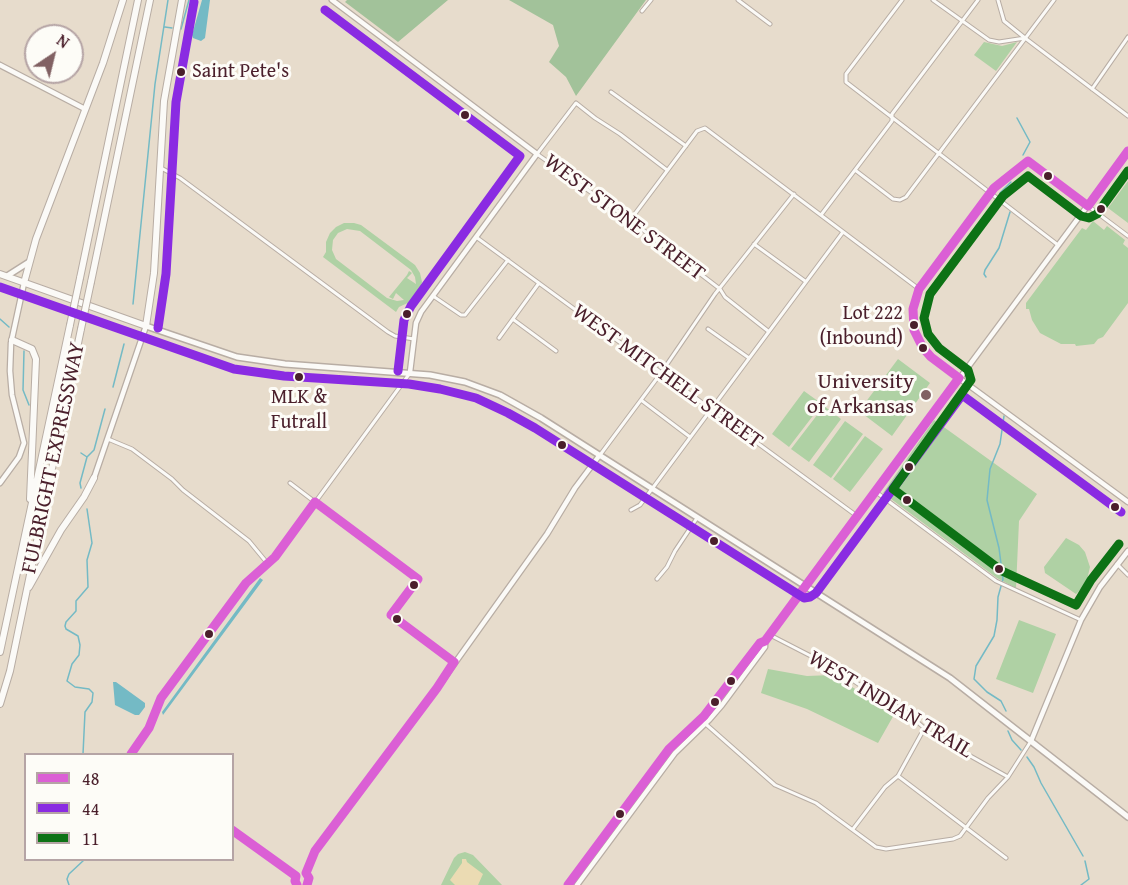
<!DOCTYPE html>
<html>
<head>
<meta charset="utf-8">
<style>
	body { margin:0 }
	#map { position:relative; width:1128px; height:885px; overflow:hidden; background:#e7dccc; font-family:"Gentium Book Plus",serif }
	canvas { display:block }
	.legend { position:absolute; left:24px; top:753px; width:210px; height:108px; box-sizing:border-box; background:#fdfcf7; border:2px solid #b5a4a5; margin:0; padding:8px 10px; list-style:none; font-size:18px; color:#4a1f2b }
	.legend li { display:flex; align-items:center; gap:12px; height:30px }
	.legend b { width:30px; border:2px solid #b5a4a5 }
	.north { position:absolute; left:24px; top:24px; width:60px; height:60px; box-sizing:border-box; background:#fdfcf7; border:2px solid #b5a4a5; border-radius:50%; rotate:35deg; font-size:16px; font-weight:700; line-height:24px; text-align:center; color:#4a1f2b }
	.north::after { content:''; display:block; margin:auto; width:21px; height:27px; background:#816163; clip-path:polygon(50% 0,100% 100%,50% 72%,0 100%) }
</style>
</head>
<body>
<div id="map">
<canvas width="1128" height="885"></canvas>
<ul class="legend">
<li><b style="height:8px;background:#db5fd5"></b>48</li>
<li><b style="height:8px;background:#8a2be2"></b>44</li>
<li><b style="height:8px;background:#0d7215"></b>11</li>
</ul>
<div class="north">N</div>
</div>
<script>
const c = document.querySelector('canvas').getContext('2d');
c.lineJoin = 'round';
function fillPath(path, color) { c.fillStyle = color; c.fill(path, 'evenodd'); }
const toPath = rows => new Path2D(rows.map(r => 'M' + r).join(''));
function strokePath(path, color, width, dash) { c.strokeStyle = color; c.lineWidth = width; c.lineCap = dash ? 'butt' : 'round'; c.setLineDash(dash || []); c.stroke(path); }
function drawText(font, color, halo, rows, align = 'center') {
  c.font = font + ' "Gentium Book Plus",serif'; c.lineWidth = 6; c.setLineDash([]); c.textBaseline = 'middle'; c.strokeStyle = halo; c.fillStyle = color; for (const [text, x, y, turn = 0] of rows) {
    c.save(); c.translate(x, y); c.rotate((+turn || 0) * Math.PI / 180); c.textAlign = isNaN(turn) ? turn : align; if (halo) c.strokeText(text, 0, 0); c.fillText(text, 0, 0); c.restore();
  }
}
const green = toPath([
	[984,42,1002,46,1017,42,996,71,974,55],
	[1128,181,1128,223,1108,208],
	[1093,221,1104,230,1107,226,1125,240,1123,244,1128,248,1128,303,1103,337,1098,339,1094,344,1076,346,1075,344,1061,344,1040,333,1032,320,1029,309,1026,309,1026,303,1082,228,1086,230],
	[344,223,354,223,361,225,415,265,420,273,422,282,420,292,414,300,399,307,396,312,323,257,326,252,326,242,330,233,336,227],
	[347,229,360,231,411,270,415,277,416,284,407,278,412,273,409,271,407,275,389,297,393,299,396,293,404,300,397,301,387,298,336,259,332,250,333,240,338,233],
	[898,359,930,383,892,436,859,411],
	[804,391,822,404,789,447,772,434],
	[824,406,841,419,809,462,791,449],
	[934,420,1037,494,1019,521,1016,588,997,578,883,493],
	[845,421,863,434,831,478,813,465],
	[865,436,883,449,850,492,833,479],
	[1066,538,1079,545,1085,552,1090,567,1086,584,1076,594,1045,573,1044,567],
	[1019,620,1056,634,1033,693,996,679],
	[768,669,807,676,832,675,895,713,878,743,807,709,761,693],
	[465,852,473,855,502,885,441,885,454,858,458,854]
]);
const forest = toPath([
	[347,0,448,0,398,42,345,2],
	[509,0,646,0,576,96,566,77,549,62,559,46,553,25]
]);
const sand = toPath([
	[462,859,466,859,467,862,483,874,478,885,455,885,450,880,462,863]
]);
const water = toPath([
	[202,0,210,0,205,38,201,41,193,38,192,35],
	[260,578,263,580,163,715,162,712],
	[113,682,116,682,145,703,145,707,139,715,135,715,115,705]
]);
const stream = toPath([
	[165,27,172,28],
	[181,29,189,0],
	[1017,118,1030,142,1023,155],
	[1000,193,1011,182],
	[986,277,984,274,985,270,999,248,1010,212],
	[133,304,155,84,168,0],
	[0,319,9,327],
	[24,351,23,390,29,405],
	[113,387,124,344],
	[1004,416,1000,444,990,469,987,500,999,548,1003,579,998,597,997,620,994,636,976,666,974,679,987,692,1001,701,1006,711],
	[81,453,87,457],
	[81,488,80,483,87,457,94,450,105,409],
	[1008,731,1012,740,1021,750],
	[83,754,85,712,92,702,93,693,89,689,75,687,67,681,72,664,79,655,80,645,78,636,66,629,65,626,66,622,76,611,76,601,88,587,87,560,92,543,87,509],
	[1027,757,1034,767,1041,783,1083,856],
	[69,885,67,879,69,874,84,860],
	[1081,885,1089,879,1085,861]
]);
const street = toPath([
	[738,0,770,24],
	[902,0,846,74,846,82,1058,245],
	[933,0,989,40,999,42,1025,38,1128,116],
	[998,0,1004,21,1025,38],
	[642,11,651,0],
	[1092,89,1128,37],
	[611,92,686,146],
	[161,168,180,178,388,332,395,336,414,339],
	[667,170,620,134,595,118,576,103,537,154,630,220,720,289,725,297,768,331],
	[855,170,893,199,900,200,906,197,1054,0],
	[821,215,892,121,892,114,978,0],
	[631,219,697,131,705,128,919,289],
	[476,237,857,516],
	[754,244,805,281],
	[433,296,461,315,465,315,508,260],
	[514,320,556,351],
	[708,329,749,358],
	[499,338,539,283],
	[959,378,931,357,923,348,914,330,913,309,919,289,994,188,1004,178,1028,161,1128,236],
	[641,400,690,437],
	[108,439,132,449,172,479,183,490,249,541,268,564],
	[600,455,661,373,715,294,794,194],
	[290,483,315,502],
	[876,492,996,581,1081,620],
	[631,510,640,505,843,232],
	[1117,564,1128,575],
	[657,579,667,567,675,551,697,518],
	[770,635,836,669,873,694,905,711,931,734,1008,777],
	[700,719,775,785,816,803,876,847,886,849,953,839,960,836,988,798,1008,777,1031,741],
	[131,754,149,728,161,698,250,578,275,557,410,373],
	[898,776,1006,858],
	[853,829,885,787,898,776,924,729]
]);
const secondary = toPath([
	[332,0,537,154,421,312,416,323,410,372],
	[0,65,85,109],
	[959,378,1128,502],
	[94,478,146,326],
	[0,483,19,457,24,443,12,395,10,371,11,343,24,283],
	[1031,741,1081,620,1100,587,1128,551],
	[232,830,296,876],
	[306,873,315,851,437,688,547,534,575,488,599,456],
	[306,873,309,878,307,885],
	[296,876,295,881,297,885],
	[568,885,669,749,704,716,760,643,765,641,1128,151],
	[577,885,675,753,709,720,722,705,765,647,765,641]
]);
const primary = toPath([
	[7,276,29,262],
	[146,326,237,357,285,364,430,375,465,382,500,395,541,418,950,678,1128,817]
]);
const highway = toPath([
	[0,274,146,326,154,273,164,101,182,0],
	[80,278,138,0],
	[91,282,150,0],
	[24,283,36,239,103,63,123,0],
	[12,340,32,349,36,359,30,499],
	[29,587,61,530,84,497,94,478],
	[0,652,70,325],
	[0,704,10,671,81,329]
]);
const highwayBridge = toPath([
	[70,325,80,278],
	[81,329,91,282]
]);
const bus1 = toPath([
	[131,754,149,728,161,698,246,583,275,557,315,502,418,579,391,615,454,662,437,688,315,851,306,873,309,878,307,885],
	[232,830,296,876,295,881,297,885],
	[568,885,669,749,704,716,760,643,765,641,959,378,931,357,923,348,914,330,913,309,919,289,994,188,1028,161,1088,206,1128,151]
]);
const bus2 = toPath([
	[325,10,520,156,411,306,404,320,398,371],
	[0,287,234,369,284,376,409,384,440,389,476,398,508,413,535,428,804,598,810,597,816,593,962,395,1121,512],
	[158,328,166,274,176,102,194,2]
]);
const bus3 = toPath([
	[1119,544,1091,580,1076,605,1002,571,893,489,971,380,968,370,939,348,928,334,924,318,930,294,1003,196,1028,176,1081,216,1089,218,1097,214,1128,171]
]);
const markers = [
	[181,72,5,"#4a1f2b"],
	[465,115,5,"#4a1f2b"],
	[1048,176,5,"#4a1f2b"],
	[1101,209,5,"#4a1f2b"],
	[407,314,5,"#4a1f2b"],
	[914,325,5,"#4a1f2b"],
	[923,348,5,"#4a1f2b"],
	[299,377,5,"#4a1f2b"],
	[926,395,6,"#816163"],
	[562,445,5,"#4a1f2b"],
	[909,467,5,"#4a1f2b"],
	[907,500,5,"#4a1f2b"],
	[1115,507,5,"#4a1f2b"],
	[714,541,5,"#4a1f2b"],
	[999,569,5,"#4a1f2b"],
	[414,585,5,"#4a1f2b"],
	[397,619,5,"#4a1f2b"],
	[209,634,5,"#4a1f2b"],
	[731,681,5,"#4a1f2b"],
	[715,702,5,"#4a1f2b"],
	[620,814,5,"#4a1f2b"]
];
const busNames = [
	["Saint Pete's",192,72],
	["Lot 222",903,314,"right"],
	["(Inbound)",903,339,"right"],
	["MLK &",299,398,"center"],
	["Futrall",299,423,"center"]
];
const streetNames = [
	["WEST STONE STREET",624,218,37],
	["WEST MITCHELL STREET",667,377,36],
	["FULBRIGHT EXPRESSWAY",54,458,-78],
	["WEST INDIAN TRAIL",890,705,31]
];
const poiNames = [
	["University",914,382],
	["of Arkansas",914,407]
];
fillPath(green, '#afd1a4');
fillPath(forest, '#a2c29a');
fillPath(sand, '#ebdbb3');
fillPath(water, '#74bac5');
strokePath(stream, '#74bac5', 1.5);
strokePath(street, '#b8ada4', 5);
strokePath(secondary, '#b8ada4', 7);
strokePath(primary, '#b8ada4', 8);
strokePath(highway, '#b8ada4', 8);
strokePath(street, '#fbfaf7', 3);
strokePath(secondary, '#fbfaf7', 4.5);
strokePath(primary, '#fbfaf7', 5);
strokePath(highway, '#fbfaf7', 6);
strokePath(highwayBridge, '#b8ada4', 8, []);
strokePath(highwayBridge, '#fbfaf7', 6);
strokePath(bus1, '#db5fd5', 9);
strokePath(bus2, '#8a2be2', 9);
strokePath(bus3, '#0d7215', 9);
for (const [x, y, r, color] of markers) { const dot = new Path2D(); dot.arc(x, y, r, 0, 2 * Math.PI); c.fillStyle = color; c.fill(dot); strokePath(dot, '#fdfcf7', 2); }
drawText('20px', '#4a1f2b', '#fdfcf7', busNames, 'left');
drawText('22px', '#4a1f2b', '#fdfcf7', streetNames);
drawText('22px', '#4a1f2b', '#fdfcf7', poiNames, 'right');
</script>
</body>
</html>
